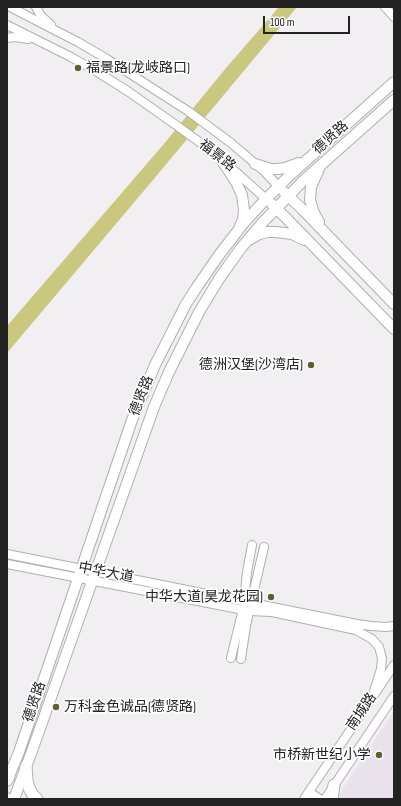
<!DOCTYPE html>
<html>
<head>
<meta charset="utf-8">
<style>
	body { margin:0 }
	#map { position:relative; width:401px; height:806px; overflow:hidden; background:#f2eff3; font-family:"Sofia Sans Condensed",sans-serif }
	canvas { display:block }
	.frame { position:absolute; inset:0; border:8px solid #232324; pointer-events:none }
	.scale { position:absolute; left:263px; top:16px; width:87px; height:18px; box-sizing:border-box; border:2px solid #232324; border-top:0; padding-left:5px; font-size:12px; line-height:14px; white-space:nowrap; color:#232324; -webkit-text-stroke:3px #fefdff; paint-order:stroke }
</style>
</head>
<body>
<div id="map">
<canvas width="401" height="806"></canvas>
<div class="frame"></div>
<div class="scale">100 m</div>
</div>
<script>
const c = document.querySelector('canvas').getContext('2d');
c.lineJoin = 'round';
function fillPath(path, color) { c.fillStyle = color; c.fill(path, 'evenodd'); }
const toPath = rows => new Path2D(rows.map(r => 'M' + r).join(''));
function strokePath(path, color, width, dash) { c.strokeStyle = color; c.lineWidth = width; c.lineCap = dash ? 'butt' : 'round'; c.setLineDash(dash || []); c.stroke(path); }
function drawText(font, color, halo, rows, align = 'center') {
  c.font = font + ' "Sofia Sans Condensed","Noto Sans SC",sans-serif'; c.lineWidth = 3.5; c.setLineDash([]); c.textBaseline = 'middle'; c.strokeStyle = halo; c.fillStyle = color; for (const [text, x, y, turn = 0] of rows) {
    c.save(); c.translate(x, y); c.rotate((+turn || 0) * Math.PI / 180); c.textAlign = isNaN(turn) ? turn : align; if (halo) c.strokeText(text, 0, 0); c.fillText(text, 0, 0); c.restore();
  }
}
const built = toPath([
	[394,711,394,799,336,799]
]);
const water = toPath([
	[279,7,297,7,153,180,7,353,7,326,163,145,226,68]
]);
const minor = toPath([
	[10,7,78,42,107,59,188,111,231,143,265,172,278,186],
	[36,7,41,16,51,25],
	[385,7,394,17],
	[7,25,71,57,99,73,129,92,176,125,209,149,236,172,266,199],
	[7,38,15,37,28,39],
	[7,554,357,624,371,626,386,627,394,626],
	[7,564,249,611,272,612,356,630,372,639,379,647,382,658,381,669,372,698],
	[244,601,247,572,252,545],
	[251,603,264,547],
	[231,658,243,609],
	[241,659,246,626,249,611],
	[309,792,320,799],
	[304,799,394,665],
	[325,799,394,696]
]);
const major = toPath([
	[221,159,236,182,242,195,244,210,243,220,240,226],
	[255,164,271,169,278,169,285,168,299,163],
	[284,192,303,210,394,304],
	[272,204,290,222,394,329],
	[319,222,314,213,310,200,311,187,319,169],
	[249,240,259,234,268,232,276,232,292,234,304,240],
	[7,781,19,752,132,420,155,365,186,304,197,287,219,255,243,224,263,202,289,176,394,82],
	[14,799,32,751,154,407,169,372,199,312,219,279,241,248,263,222,303,181,394,100]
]);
const highway = toPath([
	[26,766,27,780,29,788,33,795,37,799],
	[7,779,9,777],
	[7,799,8,799],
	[332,799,334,785]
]);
const markers = [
	[78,68,4,"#62602d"],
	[311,365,4,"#62602d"],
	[271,597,4,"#62602d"],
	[56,707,4,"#62602d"],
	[379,755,4,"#62602d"]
];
const poiNames = [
	["福景路(龙岐路口)",86,68,"left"],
	["德洲汉堡(沙湾店)",303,365],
	["中华大道(昊龙花园)",263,597],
	["万科金色诚品(德贤路)",64,707,"left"],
	["市桥新世纪小学",371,755]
];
const streetNames = [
	["德贤路",331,138,-42],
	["福景路",217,156,38],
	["德贤路",142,396,-68],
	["中华大道",106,573,11],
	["德贤路",35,702,-71],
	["南城路",362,712,-56]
];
fillPath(built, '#e9e2ec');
fillPath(water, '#cac87f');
strokePath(minor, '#b1aeb2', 10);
strokePath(major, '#b1aeb2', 12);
strokePath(highway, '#b1aeb2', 13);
strokePath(minor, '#fff', 8);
strokePath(major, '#fff', 10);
strokePath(highway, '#fff', 11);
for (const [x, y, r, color] of markers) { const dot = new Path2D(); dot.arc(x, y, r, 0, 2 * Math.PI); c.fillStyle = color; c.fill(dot); strokePath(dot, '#fefdff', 1.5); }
drawText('14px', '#232324', '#fefdff', poiNames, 'right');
drawText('14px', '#232324', '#fefdff', streetNames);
</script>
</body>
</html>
